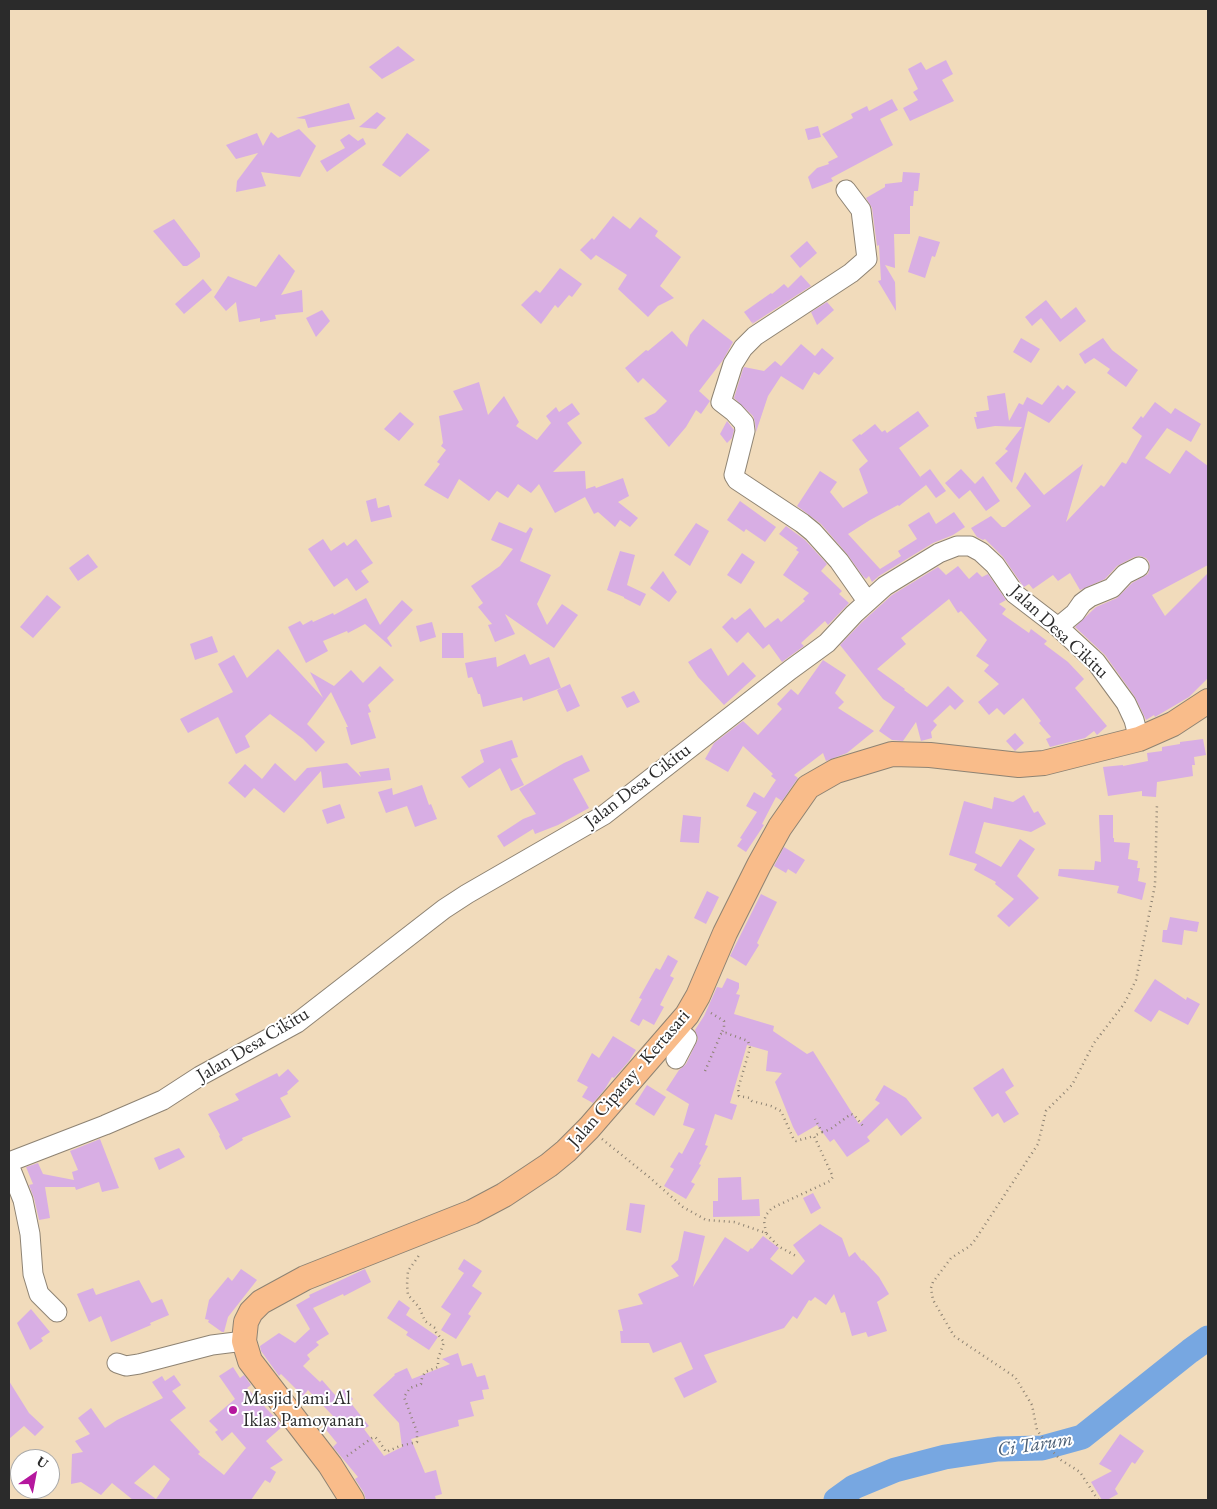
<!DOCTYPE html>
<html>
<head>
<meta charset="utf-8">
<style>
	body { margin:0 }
	#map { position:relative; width:1217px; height:1509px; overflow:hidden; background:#f1dbbb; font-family:"EB Garamond",serif }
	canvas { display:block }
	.frame { position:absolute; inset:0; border:10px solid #2b2b2b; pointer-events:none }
	.north { position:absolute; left:10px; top:1449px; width:50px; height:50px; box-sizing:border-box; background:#fff; border:1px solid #aaa; border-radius:50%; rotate:33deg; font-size:14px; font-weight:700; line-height:20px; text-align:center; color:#2b2b2b }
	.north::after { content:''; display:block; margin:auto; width:18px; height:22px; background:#b5179e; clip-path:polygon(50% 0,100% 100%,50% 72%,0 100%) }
</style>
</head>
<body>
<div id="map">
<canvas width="1217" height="1509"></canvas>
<div class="frame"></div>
<div class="north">U</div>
</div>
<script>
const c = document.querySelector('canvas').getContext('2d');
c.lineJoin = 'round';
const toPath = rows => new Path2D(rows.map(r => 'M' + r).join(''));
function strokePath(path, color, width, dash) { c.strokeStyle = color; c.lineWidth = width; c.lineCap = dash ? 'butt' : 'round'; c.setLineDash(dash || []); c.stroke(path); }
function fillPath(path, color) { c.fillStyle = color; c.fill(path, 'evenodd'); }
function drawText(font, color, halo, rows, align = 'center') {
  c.font = font + ' "EB Garamond",serif'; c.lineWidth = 4; c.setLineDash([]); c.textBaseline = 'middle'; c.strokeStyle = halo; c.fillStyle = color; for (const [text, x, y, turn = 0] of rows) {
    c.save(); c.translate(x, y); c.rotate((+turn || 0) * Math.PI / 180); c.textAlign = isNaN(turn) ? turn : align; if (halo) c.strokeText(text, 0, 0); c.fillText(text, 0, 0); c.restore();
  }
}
const river = toPath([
	[836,1500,854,1487,895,1470,945,1457,998,1449,1042,1448,1082,1437,1190,1351,1208,1338]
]);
const building = toPath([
	[398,46,415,60,382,79,369,67],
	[946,60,953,74,942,80,954,101,910,121,903,108,918,100,913,92,918,89,908,69,921,62,926,70],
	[892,99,898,110,880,119,893,145,831,178,833,181,812,189,808,177,817,168,829,164,828,162,838,157,822,134,853,118,851,114,867,106,869,111],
	[349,103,355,119,308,128,305,119,296,118],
	[377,112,386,118,376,129,359,127],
	[818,126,821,137,808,140,805,129],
	[299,129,316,146,300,177,261,172,266,186,236,192,237,181,258,153,236,159,226,145,257,133,263,146,271,132,278,138],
	[407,133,430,150,400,177,382,165],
	[349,134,358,141,363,138,366,144,327,172,320,161,345,148,340,140],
	[903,172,920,173,918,191,914,191,913,206,910,206,910,234,894,234,895,268,885,265,895,282,896,311,878,281,881,280,879,245,877,246,872,208,866,198,885,187,885,184,902,182],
	[613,216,630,229,640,217,658,231,655,236,681,257,660,286,674,298,658,306,648,317,618,289,627,275,596,255,591,260,580,250,592,238,594,240],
	[174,219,200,253,200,257,187,266,183,266,153,231],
	[919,236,940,242,935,257,932,256,925,278,908,272],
	[807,241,817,253,800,268,790,256],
	[279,254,295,271,281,295,302,290,303,312,275,315,276,319,260,322,260,318,239,322,236,302,226,311,214,297,228,276,256,287],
	[560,268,582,284,572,297,569,295,558,308,555,305,541,324,521,305,536,290,540,293],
	[801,275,811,286,752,324,754,320,752,323,744,312,771,293,772,294,784,284,788,288],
	[203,279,212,290,184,314,175,304],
	[1046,300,1061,319,1076,307,1086,321,1060,342,1041,318,1032,326,1025,317],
	[827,302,834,310,817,325,811,312],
	[322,310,330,321,316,337,306,318],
	[703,319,733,342,723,360,699,391,710,401,701,414,696,410,686,427,669,447,644,418,655,413,667,401,643,378,638,383,625,368,646,350,648,351,672,331,687,347,690,335],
	[1021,338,1040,349,1031,363,1013,352],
	[1103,338,1112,350,1138,370,1126,387,1107,373,1110,369,1094,358,1085,364,1079,354],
	[801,344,815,356,822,348,834,358,819,375,814,372,803,390,781,376,768,396,756,432,755,422,753,416,734,398,743,369,744,367,764,371,775,361,781,366],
	[479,382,488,415,504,396,519,422,516,426,537,440,551,423,546,416,556,407,559,412,572,403,580,414,567,423,582,443,553,472,585,471,586,489,595,486,596,488,623,478,629,496,618,502,638,518,630,527,620,520,615,527,598,512,594,514,585,497,555,513,539,484,531,493,518,484,508,498,497,491,489,501,459,479,448,499,424,485,440,464,437,462,446,450,441,446,443,443,439,416,463,410,453,391],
	[1058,385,1063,390,1067,385,1076,392,1049,423,1028,411,1012,483,995,463,1008,451,1005,449,1022,427,995,426,977,429,974,417,977,417,976,412,989,410,987,396,1005,393,1009,421,1019,403,1023,405,1027,397,1042,405],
	[1155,402,1171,414,1175,408,1201,424,1191,442,1167,428,1145,458,1170,474,1186,450,1208,466,1208,565,1152,595,1165,616,1208,573,1208,678,1189,697,1155,717,1154,715,1146,720,1135,697,1105,655,1075,627,1096,607,1117,598,1132,583,1148,574,1150,567,1149,562,1146,558,1140,556,1134,557,1117,566,1105,579,1080,590,1070,573,1058,581,1053,575,1033,589,1029,584,1024,587,1023,586,1003,557,985,539,983,540,977,537,971,528,991,516,1002,527,1005,527,1031,506,1016,488,1025,472,1044,495,1083,464,1066,522,1101,485,1104,487,1122,462,1126,464,1142,436,1132,428,1141,416,1143,418],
	[918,411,929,426,899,448,926,485,899,506,898,505,870,520,848,534,880,569,901,556,898,551,917,539,908,525,929,512,936,524,954,512,965,527,953,535,933,543,879,576,872,582,869,576,866,579,862,575,847,554,821,524,797,506,820,471,837,482,830,492,843,508,868,493,859,469,868,461,852,440,860,434,861,435,875,424,882,432,885,430,887,433],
	[400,412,414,424,399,441,384,429],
	[727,421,734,430,732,438,727,443,720,434],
	[930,469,946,491,936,498,920,477],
	[961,469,975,484,983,476,1000,501,986,511,970,490,959,499,945,483],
	[376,498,378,508,389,505,392,517,371,522,366,501],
	[740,501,776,527,765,542,746,529,744,532,727,520],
	[499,522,526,533,530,527,533,529,520,561,551,575,537,604,547,625,562,604,578,615,554,648,505,614,515,634,495,642,488,625,492,624,478,607,483,603,471,586,500,566,513,549,491,540],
	[696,523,709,531,690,566,674,555],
	[786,526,805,540,827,564,821,571,842,591,839,594,849,603,828,625,825,621,801,643,804,646,782,662,769,644,763,649,748,632,737,643,722,627,732,617,735,620,750,608,765,628,778,618,781,622,805,601,803,599,809,593,783,575,799,552,796,550,798,548,779,534],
	[323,539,331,551,344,542,347,546,356,539,373,563,361,571,369,582,356,591,347,578,334,587,308,549],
	[620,551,635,555,627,585,646,594,640,606,624,598,624,597,607,590],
	[742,553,755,562,741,584,727,575],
	[88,554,98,567,78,581,69,568],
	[958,566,969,579,977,572,982,577,988,574,1006,600,999,604,1006,609,1002,614,1029,633,1031,629,1047,641,1044,644,1068,662,1084,679,1075,688,1107,726,1097,735,1094,731,1085,738,1050,747,1046,739,1051,737,1039,723,1041,721,1023,698,1004,715,997,708,989,715,978,702,999,684,984,671,989,665,976,656,987,640,961,611,958,613,949,599,901,638,906,644,877,669,905,689,904,690,927,707,948,686,964,701,955,710,950,705,933,721,937,725,931,732,932,738,921,741,916,722,903,741,892,740,879,731,895,707,883,699,840,645,862,622,892,595,938,567,946,575],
	[663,571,677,592,669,602,650,588],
	[47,595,61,607,33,638,20,627],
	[366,598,380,625,402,600,413,610,387,638,392,646,391,647,365,624,348,633,347,631,323,641,328,651,306,663,288,627,300,621,303,625,312,620,313,622,333,613,334,615],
	[432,622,436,637,420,642,416,626],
	[442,633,463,633,464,658,442,658],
	[212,636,218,652,195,660,190,644],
	[711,648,728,676,743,662,756,676,724,705,698,677,688,662],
	[278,649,323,698,310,672,334,686,351,670,363,683,380,666,394,680,368,705,371,712,368,713,376,738,351,745,346,727,348,727,331,692,307,724,325,742,316,752,303,739,270,714,245,736,250,747,236,754,218,717,188,733,180,719,233,692,218,664,234,655,247,678],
	[525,654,530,665,549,657,561,688,523,701,522,697,483,707,480,694,478,694,472,677,468,678,465,663,496,657,497,667],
	[823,660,846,675,835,693,844,702,838,708,874,731,847,753,826,761,823,753,794,775,798,778,782,801,776,797,762,824,764,825,746,852,737,846,742,839,740,838,757,812,746,806,754,792,764,798,776,780,771,776,773,774,743,746,728,772,705,759,714,743,743,721,758,735,782,709,777,704,791,689,798,695],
	[570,684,580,706,567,712,557,690],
	[634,691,640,702,627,708,621,697],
	[1015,733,1024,743,1015,751,1006,741],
	[1203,739,1206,755,1194,757,1195,765,1192,765,1193,776,1157,782,1156,797,1142,796,1142,791,1108,796,1103,767,1123,765,1123,766,1148,761,1147,753,1162,751,1162,747,1180,744,1180,742],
	[512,740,518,757,511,759,524,785,511,791,500,768,469,788,461,777,484,762,480,750],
	[582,755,590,771,573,779,589,808,558,825,535,834,533,829,504,847,497,836,523,819,536,814,519,789,564,763],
	[275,763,295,781,307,768,347,763,361,777,359,772,389,768,391,780,323,788,321,771,284,813,254,788,245,798,228,783,245,764,262,779],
	[422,785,429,805,431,804,437,819,415,827,407,806,386,813,378,792,392,788,393,795],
	[1024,795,1034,813,1038,811,1046,824,1031,832,984,822,975,853,1001,867,1020,839,1035,849,1017,876,1039,898,1009,927,997,916,1014,899,995,884,996,882,974,870,977,864,949,855,964,801,992,809,994,797,1013,802],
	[340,804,345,818,327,824,322,810],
	[683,815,701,817,699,843,680,842],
	[1099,815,1113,815,1113,838,1114,838,1114,842,1130,843,1128,859,1138,861,1137,868,1140,868,1138,881,1146,883,1142,900,1117,893,1119,886,1058,876,1059,869,1094,870,1095,861,1101,862],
	[784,847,805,860,796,874,788,869,786,873,774,866],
	[707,891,719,897,706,924,694,918],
	[761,894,777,902,757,943,759,945,746,966,730,956],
	[1170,917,1199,922,1197,932,1184,930,1182,945,1162,942,1163,930,1167,930],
	[668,955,678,961,670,976,674,978,660,1005,664,1007,654,1025,643,1019,639,1026,630,1021,642,999,639,998,656,968,660,970],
	[727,978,739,983,739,988,736,994,740,995,734,1014,774,1026,773,1031,807,1054,813,1051,859,1124,880,1103,875,1100,884,1085,906,1098,922,1118,901,1136,887,1118,867,1137,870,1141,847,1157,834,1139,830,1142,817,1125,798,1136,793,1127,775,1082,782,1073,766,1071,768,1051,747,1045,730,1103,737,1105,732,1120,715,1114,705,1145,708,1146,699,1164,701,1165,691,1182,695,1184,686,1199,664,1186,674,1169,670,1167,679,1152,682,1154,695,1129,683,1125,689,1104,666,1090,679,1070,686,1064,698,1039,695,1030,704,1016,717,987,722,988],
	[1155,979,1186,1000,1187,997,1200,1004,1188,1025,1159,1010,1151,1022,1134,1011],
	[613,1036,636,1050,629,1061,614,1078,612,1077,605,1089,593,1103,582,1097,588,1087,577,1081,592,1053,599,1058],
	[1003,1068,1014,1086,1005,1092,1019,1114,1004,1123,998,1113,992,1117,973,1088],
	[288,1069,299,1081,287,1092,288,1094,280,1098,291,1117,242,1138,243,1140,226,1150,219,1136,220,1135,208,1114,239,1100,235,1094,277,1073,279,1077],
	[647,1085,666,1097,654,1116,635,1104],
	[100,1139,119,1188,102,1192,99,1182,76,1190,75,1187,45,1187,50,1218,39,1220,34,1198,29,1185,33,1184,26,1167,38,1163,43,1174,74,1180,72,1172,78,1170,70,1151],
	[179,1148,185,1157,159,1170,154,1158],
	[741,1177,742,1200,759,1199,760,1216,713,1217,713,1201,718,1201,718,1178],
	[813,1193,821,1208,811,1214,803,1198],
	[630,1203,645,1205,641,1233,626,1230],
	[820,1224,842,1238,849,1257,855,1252,862,1261,863,1260,879,1277,889,1294,877,1302,887,1331,868,1337,866,1332,852,1336,845,1312,841,1313,834,1294,826,1305,815,1297,811,1301,809,1300,797,1319,793,1316,784,1328,704,1355,717,1382,684,1398,674,1378,693,1369,681,1342,653,1353,649,1343,621,1343,620,1331,623,1331,618,1310,643,1304,638,1294,679,1276,671,1266,678,1260,684,1231,705,1236,693,1287,725,1237,748,1252,751,1248,752,1249,763,1236,779,1248,770,1259,792,1275,805,1261,793,1245],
	[464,1259,482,1271,472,1286,482,1293,468,1314,471,1316,456,1339,441,1330,451,1314,441,1307,464,1273,458,1269],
	[241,1269,257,1280,228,1317,224,1332,222,1332,208,1322,209,1320,205,1319,209,1300,228,1277,232,1281],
	[365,1269,371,1282,344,1296,343,1294,313,1308,329,1334,316,1342,319,1345,307,1355,310,1359,303,1366,320,1382,322,1380,336,1396,344,1389,353,1399,350,1402,369,1426,364,1429,384,1456,402,1447,399,1423,373,1395,395,1375,394,1374,407,1368,412,1379,450,1364,442,1359,458,1353,462,1366,472,1363,477,1377,485,1375,489,1389,482,1390,484,1399,470,1402,474,1416,458,1420,459,1426,411,1439,425,1473,436,1470,442,1494,435,1496,436,1500,366,1500,364,1493,355,1479,358,1477,333,1447,337,1443,323,1426,334,1417,308,1390,303,1396,281,1374,279,1376,261,1351,260,1346,279,1333,295,1343,310,1329,296,1305,310,1297,309,1295],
	[139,1280,151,1302,152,1303,162,1299,169,1315,150,1323,151,1325,111,1342,101,1316,89,1322,77,1294,93,1288,96,1295],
	[399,1300,410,1308,406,1315,438,1337,429,1350,406,1335,408,1332,387,1318],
	[31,1309,50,1332,41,1338,43,1341,30,1350,17,1323],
	[233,1367,240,1378,244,1375,251,1385,247,1388,283,1426,266,1441,283,1460,270,1468,276,1472,270,1483,265,1480,251,1500,133,1500,112,1483,101,1495,81,1482,71,1484,72,1454,83,1452,75,1441,90,1434,78,1418,91,1408,105,1428,117,1420,163,1398,152,1382,162,1376,165,1381,174,1375,181,1385,172,1391,186,1408,170,1420,200,1452,198,1454,224,1475,246,1448,232,1432,222,1441,215,1432,218,1430,209,1421,235,1399,219,1376],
	[154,1465,170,1479,156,1499,134,1483],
	[9,1381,29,1413,44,1427,35,1436,24,1426,9,1439],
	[1120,1434,1144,1451,1135,1464,1132,1462,1115,1489,1118,1494,1107,1500,1102,1500,1091,1482,1112,1471,1099,1464]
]);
const path = toPath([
	[711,1013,724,1021,724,1028,721,1034],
	[705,1071,721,1034,726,1033,748,1041,750,1048,738,1089,739,1096,750,1098,752,1101,771,1106,781,1111,794,1140,796,1141,814,1136],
	[822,1132,824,1132,832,1128,851,1114,854,1115,863,1126],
	[602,1139,649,1177,683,1207,706,1220,734,1222,766,1233,778,1246,796,1256],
	[766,1233,764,1221,766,1215,772,1208,830,1181,833,1177,814,1136,822,1132,815,1119],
	[347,1456,372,1438,375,1437,379,1441,386,1452,400,1446,417,1442,417,1432,404,1397,410,1388,421,1384,422,1378,425,1372,438,1367,438,1359,444,1342,436,1332,435,1328,425,1321,419,1307,408,1295,407,1285,408,1271,420,1254],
	[1098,1500,1080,1472,1061,1460,1052,1451,1037,1430,1032,1405,1015,1377,954,1336,933,1300,931,1288,933,1282,951,1258,970,1246,975,1240,1038,1144,1046,1111,1072,1085,1094,1043,1124,1004,1136,980,1155,885,1157,804]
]);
const minor = toPath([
	[846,190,861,210,867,259,851,273,755,336,743,348,733,364,721,402,734,412,744,423,745,431,734,475,737,480,802,523,813,532,839,561,867,601],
	[1058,627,1075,613,1082,603,1090,597,1112,588,1125,574,1139,567],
	[676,1059,687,1038,676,1029],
	[9,1162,105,1125,163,1100,200,1076,297,1023,444,909,467,894,604,815,790,670,827,643,854,614,885,586,939,553,957,546,970,546,981,552,995,565,1015,594,1058,627,1096,662,1126,703,1134,720,1139,739],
	[9,1165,23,1200,30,1234,33,1274,39,1294,57,1312],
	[117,1363,126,1366,139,1364,212,1345,244,1341]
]);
const major = toPath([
	[352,1500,330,1465,250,1361,244,1341,246,1322,251,1312,261,1302,305,1278,472,1212,504,1195,549,1165,566,1151,589,1128,687,1015,698,996,725,933,759,865,780,827,808,787,836,771,892,754,930,755,1019,765,1044,763,1139,739,1173,724,1208,701]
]);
const markers = [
	[233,1410,5,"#b5179e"]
];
const streetNames = [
	["Jalan Desa Cikitu",1059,632,43],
	["Jalan Desa Cikitu",638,786,-37],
	["Jalan Desa Cikitu",253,1045,-31],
	["Jalan Ciparay - Kertasari",629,1079,-49]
];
const poiNames = [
	["Masjid Jami Al",243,1399],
	["Iklas Pamoyanan",243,1421]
];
const waterNames = [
	["Ci Tarum",1035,1445,-9]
];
strokePath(river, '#77a7e1', 25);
fillPath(building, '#d8aee4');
strokePath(minor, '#8e8373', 21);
strokePath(major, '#8e8373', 26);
strokePath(path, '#8e8373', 2.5, [1, 4]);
strokePath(minor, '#fff', 19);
strokePath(major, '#f9bc8a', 24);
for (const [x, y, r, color] of markers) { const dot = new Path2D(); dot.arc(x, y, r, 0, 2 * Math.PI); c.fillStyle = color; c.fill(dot); strokePath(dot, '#fff', 2); }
drawText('19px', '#2b2b2b', '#fff', streetNames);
drawText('19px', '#2b2b2b', '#fff', poiNames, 'left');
drawText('italic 20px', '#495d74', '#fff', waterNames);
</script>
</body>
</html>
